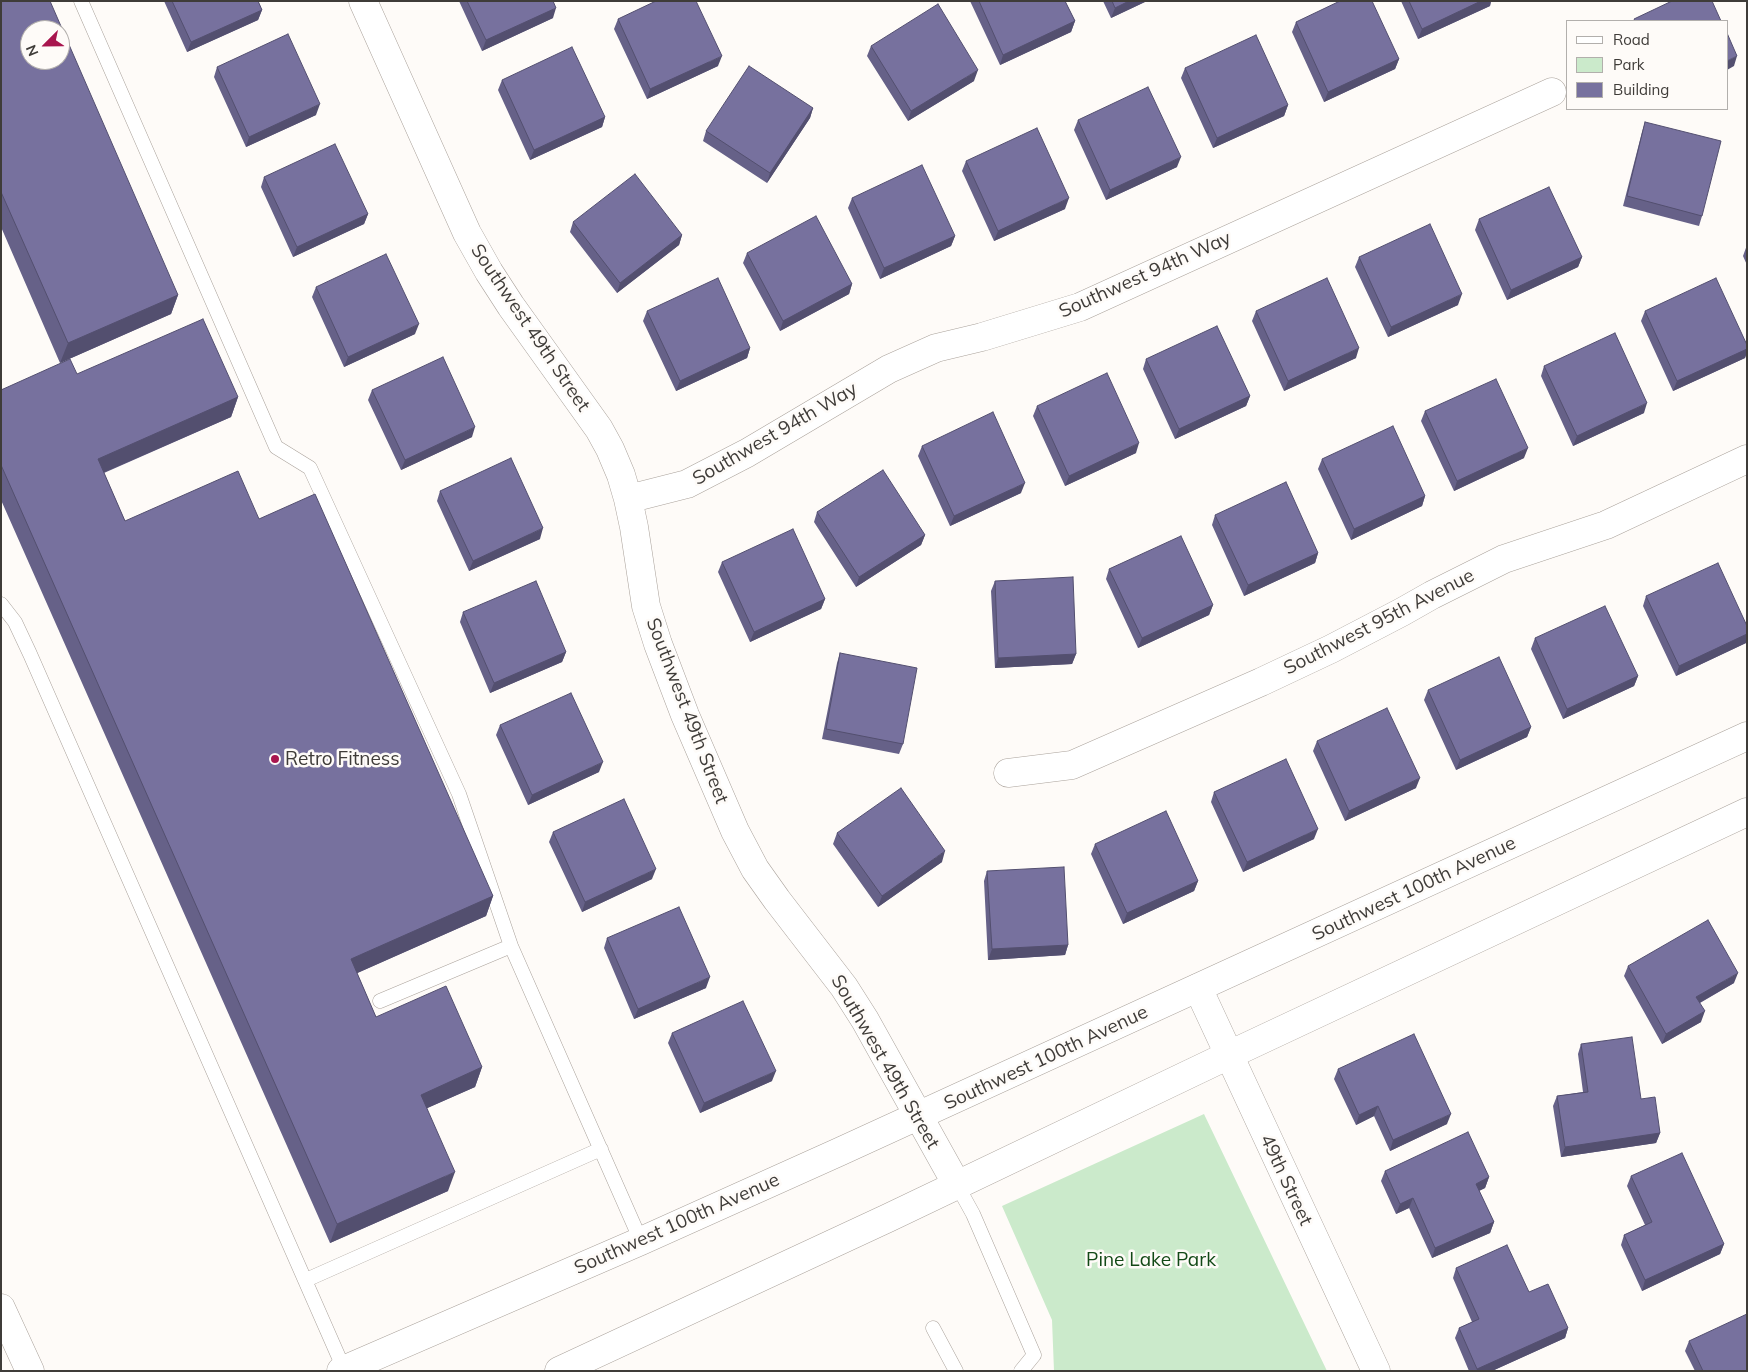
<!DOCTYPE html>
<html>
<head>
<meta charset="utf-8">
<style>
	body { margin:0 }
	#map { position:relative; width:1748px; height:1372px; overflow:hidden; background:#fefbf8; font-family:Mulish,sans-serif }
	canvas { display:block }
	.frame { position:absolute; inset:0; border:2px solid #3f3c39; pointer-events:none }
	.legend { position:absolute; left:1566px; top:20px; width:162px; height:90px; box-sizing:border-box; background:#fefbf8; border:1px solid #b2afac; margin:0; padding:6px 9px; list-style:none; font-size:15px; color:#3f3c39 }
	.legend li { display:flex; align-items:center; gap:10px; height:25px }
	.legend b { width:25px; border:1px solid #b2afac }
	.north { position:absolute; left:20px; top:20px; width:50px; height:50px; box-sizing:border-box; background:#fefbf8; border:1px solid #b2afac; border-radius:50%; rotate:247deg; font-size:14px; font-weight:700; line-height:20px; text-align:center; color:#3f3c39 }
	.north::after { content:''; display:block; margin:auto; width:18px; height:22px; background:#a8154e; clip-path:polygon(50% 0,100% 100%,50% 72%,0 100%) }
</style>
</head>
<body>
<div id="map">
<canvas width="1748" height="1372"></canvas>
<div class="frame"></div>
<ul class="legend">
<li><b style="height:6px;background:#fff"></b>Road</li>
<li><b style="height:14px;background:#cbeacb"></b>Park</li>
<li><b style="height:14px;background:#77719e"></b>Building</li>
</ul>
<div class="north">N</div>
</div>
<script>
const c = document.querySelector('canvas').getContext('2d');
c.lineJoin = 'round';
function fillPath(path, color) { c.fillStyle = color; c.fill(path, 'evenodd'); }
const toPath = rows => new Path2D(rows.map(r => 'M' + r).join(''));
function strokePath(path, color, width, dash) { c.strokeStyle = color; c.lineWidth = width; c.lineCap = dash ? 'butt' : 'round'; c.setLineDash(dash || []); c.stroke(path); }
function drawText(font, color, halo, rows, align = 'center') {
  c.font = font + ' Mulish,sans-serif'; c.lineWidth = 5; c.setLineDash([]); c.textBaseline = 'middle'; c.strokeStyle = halo; c.fillStyle = color; for (const [text, x, y, turn = 0] of rows) {
    c.save(); c.translate(x, y); c.rotate((+turn || 0) * Math.PI / 180); c.textAlign = isNaN(turn) ? turn : align; if (halo) c.strokeText(text, 0, 0); c.fillText(text, 0, 0); c.restore();
  }
}
const green = toPath([
	[1204,1114,1327,1371,1054,1371,1052,1320,1002,1206]
]);
const service = toPath([
	[81,1,276,447,310,468,459,794,511,946,641,1241],
	[1,604,15,622,30,654,344,1369],
	[380,1001,511,946],
	[957,1185,973,1214,1034,1355,1021,1371],
	[306,1280,601,1149],
	[933,1328,956,1371]
]);
const minor = toPath([
	[363,1,467,233,489,272,511,306,599,429,610,449,621,475,628,499,634,527,646,606,658,644,685,715,735,831,755,869,777,900,844,987,865,1020,957,1185],
	[628,499,687,484,747,453,889,369,936,348,982,337,1080,307,1552,92],
	[1008,773,1072,765,1261,682,1331,649,1402,612,1432,595,1504,559,1606,525,1747,459],
	[1198,988,1376,1371]
]);
const secondary = toPath([
	[341,1371,641,1241,839,1152,1747,736],
	[559,1371,888,1218,1229,1055,1747,812]
]);
const primary = toPath([
	[1,1308,30,1371]
]);
const wall = toPath([
	[1,1,178,295,171,314,60,363,1,227],
	[164,1,258,1,262,10,258,20,187,52],
	[459,1,553,1,553,18,482,51],
	[970,1,1065,1,1075,21,1071,32,1000,65],
	[1103,1,1147,1,1111,18],
	[1401,1,1491,1,1490,6,1418,39],
	[618,19,718,66,647,99,614,29],
	[1296,22,1399,59,1395,69,1324,102,1292,32],
	[871,46,974,81,908,121,867,56],
	[217,67,316,115,246,147,214,77],
	[1185,68,1288,105,1284,116,1213,148,1181,78],
	[502,80,605,117,602,127,530,160,498,90],
	[813,108,810,118,767,183,703,141,706,131],
	[1078,120,1177,167,1106,200,1074,130],
	[1645,122,1702,216,1699,226,1623,206,1642,132],
	[966,161,1065,209,994,241,962,171],
	[264,177,368,214,364,224,293,257,261,187],
	[852,198,955,236,951,246,880,279,848,208],
	[1479,219,1582,257,1578,267,1507,300,1475,230],
	[573,222,682,235,679,245,617,293,570,232],
	[1747,245,1747,265,1743,256],
	[747,253,852,284,849,294,780,331,743,263],
	[1359,257,1458,305,1388,337,1355,267],
	[316,287,415,334,344,367,312,297],
	[647,311,750,348,747,358,676,391,643,321],
	[1256,311,1356,358,1284,391,1252,321],
	[1645,311,1747,345,1747,352,1745,358,1673,391,1641,321],
	[1146,359,1250,396,1246,406,1175,439,1143,369],
	[1544,366,1644,413,1573,446,1541,376],
	[77,374,238,397,231,417,104,473,125,521,259,519,493,896,486,916,357,973,376,1017,482,1067,475,1087,427,1108,448,1191,330,1243,1,500,1,390],
	[372,390,472,437,401,470,368,400],
	[1037,406,1136,453,1065,486,1033,416],
	[1425,411,1524,458,1454,491,1421,421],
	[922,446,1021,493,950,526,918,456],
	[1322,459,1425,496,1422,506,1351,540,1318,469],
	[440,491,540,539,469,571,437,501],
	[817,512,925,535,921,545,856,587,814,522],
	[1215,515,1318,553,1315,563,1244,596,1212,525],
	[722,562,825,599,821,609,750,642,718,572],
	[1109,569,1213,605,1209,615,1138,648,1106,579],
	[995,581,1076,654,1072,664,995,668,991,591],
	[1646,596,1747,626,1746,643,1676,676,1643,606],
	[463,612,566,652,562,662,490,693,460,622],
	[1535,638,1638,676,1634,686,1563,719,1531,649],
	[840,653,903,744,899,754,822,739,837,663],
	[1428,690,1531,727,1527,737,1456,770,1424,700],
	[500,725,599,772,528,805,496,735],
	[1317,741,1416,788,1345,821,1313,751],
	[1214,792,1314,839,1243,872,1211,802],
	[553,832,652,879,582,912,549,842],
	[837,833,942,862,878,907,833,844],
	[1095,844,1198,881,1194,891,1123,924,1091,854],
	[987,871,1068,945,1065,955,988,960,984,881],
	[607,938,706,988,634,1019,604,948],
	[1628,966,1734,983,1700,1003,1701,1022,1662,1044,1624,976],
	[672,1033,772,1081,700,1113,668,1043],
	[1581,1044,1641,1099,1660,1133,1656,1143,1561,1157,1553,1106,1557,1096,1583,1092,1578,1054],
	[1338,1069,1447,1124,1390,1151,1374,1116,1356,1125,1334,1079],
	[1385,1171,1489,1177,1485,1188,1479,1191,1494,1222,1490,1233,1432,1258,1409,1208,1396,1214,1381,1181],
	[1631,1176,1724,1244,1720,1254,1642,1291,1621,1245,1624,1235,1645,1225,1627,1186],
	[1456,1268,1529,1292,1568,1328,1565,1338,1492,1371,1469,1371,1455,1338,1459,1328,1472,1322,1453,1278],
	[1689,1341,1747,1371,1695,1371,1685,1351]
]);
const shadedWall = toPath([
	[1129,1,1147,1,1111,18,1115,8],
	[1481,1,1491,1,1490,6,1418,39,1422,29],
	[556,8,553,18,482,51,486,40],
	[262,10,258,20,187,52,191,42],
	[1075,21,1071,32,1000,65,1003,55],
	[722,56,718,66,647,99,650,89],
	[1737,56,1734,66,1727,70,1727,61],
	[1399,59,1395,69,1324,102,1328,92],
	[978,70,974,81,908,121,911,111],
	[320,104,316,115,246,147,249,137],
	[1288,105,1284,116,1213,148,1217,138],
	[813,108,810,118,767,183,770,173],
	[605,117,602,127,530,160,534,150],
	[1181,157,1177,167,1106,200,1110,190],
	[1069,198,1065,209,994,241,998,231],
	[368,214,364,224,293,257,297,247],
	[682,235,679,245,617,293,620,283],
	[955,236,951,246,880,279,884,268],
	[1582,257,1578,267,1507,300,1511,290],
	[852,284,849,294,780,331,783,321],
	[1462,294,1458,305,1388,337,1391,327],
	[178,295,171,314,60,363,68,343],
	[419,324,415,334,344,367,348,357],
	[750,348,747,358,676,391,680,381],
	[1359,348,1356,358,1284,391,1288,381],
	[1747,349,1747,352,1745,358,1673,391,1677,381],
	[1250,396,1246,406,1175,439,1179,429],
	[238,397,231,417,91,478,98,459],
	[1647,403,1644,413,1573,446,1577,436],
	[475,427,472,437,401,470,405,460],
	[1139,443,1136,453,1065,486,1069,476],
	[1528,448,1524,458,1454,491,1457,481],
	[1025,483,1021,493,950,526,954,516],
	[1425,496,1422,506,1351,540,1354,529],
	[543,528,540,539,469,571,473,561],
	[925,535,921,545,856,587,859,577],
	[1318,553,1315,563,1244,596,1248,585],
	[825,599,821,609,750,642,754,632],
	[1213,605,1209,615,1138,648,1142,638],
	[1747,634,1746,643,1676,676,1679,666],
	[566,652,562,662,490,693,494,683],
	[1076,654,1072,664,995,668,998,658],
	[1638,676,1634,686,1563,719,1567,709],
	[1531,727,1527,737,1456,770,1460,760],
	[603,762,599,772,528,805,532,795],
	[1420,778,1416,788,1345,821,1349,811],
	[1318,829,1314,839,1243,872,1247,862],
	[945,851,942,862,878,907,882,896],
	[656,869,652,879,582,912,585,902],
	[1198,881,1194,891,1123,924,1127,913],
	[493,896,486,916,344,979,351,959],
	[1068,945,1065,955,988,960,992,949],
	[1738,973,1734,983,1692,1007,1696,997],
	[710,977,706,988,634,1019,638,1009],
	[1705,1011,1701,1022,1662,1044,1666,1034],
	[482,1067,475,1087,414,1114,421,1095],
	[776,1071,772,1081,700,1113,704,1103],
	[1378,1106,1374,1116,1356,1125,1359,1115],
	[1451,1114,1447,1124,1390,1151,1393,1140],
	[1660,1133,1656,1143,1561,1157,1565,1147],
	[455,1172,448,1191,330,1243,337,1224],
	[1489,1177,1485,1188,1472,1194,1476,1184],
	[1413,1198,1409,1208,1396,1214,1400,1204],
	[1494,1222,1490,1233,1432,1258,1435,1248],
	[1724,1244,1720,1254,1642,1291,1645,1280],
	[1568,1328,1565,1338,1492,1371,1476,1371,1477,1369]
]);
const building = toPath([
	[1,1,50,1,178,295,68,343,1,192,1,1],
	[30,30,60,30,60,60,30,60,30,30],
	[172,1,258,1,262,10,191,42,172,1],
	[467,1,553,1,556,8,486,40,467,1],
	[656,1,696,1,722,56,650,89,618,19,656,1],
	[979,1,1065,1,1075,21,1003,55,979,1],
	[1112,1,1129,1,1115,8,1112,1],
	[1340,1,1372,1,1399,59,1328,92,1296,22,1340,1],
	[1409,1,1481,1,1422,29,1409,1],
	[1672,1,1712,1,1721,21,1635,21,1634,19,1672,1],
	[938,4,978,70,911,111,871,46,938,4],
	[1727,33,1737,56,1727,61,1727,33],
	[288,34,320,104,249,137,217,67,288,34],
	[1256,35,1288,105,1217,138,1185,68,1256,35],
	[572,47,605,117,534,150,502,80,572,47],
	[749,66,813,108,770,173,706,131,749,66],
	[1148,87,1181,157,1110,190,1078,120,1148,87],
	[1645,122,1721,141,1702,216,1627,196,1645,122],
	[1037,128,1069,198,998,231,966,161,1037,128],
	[335,144,368,214,297,247,264,177,335,144],
	[922,165,955,236,884,268,852,198,922,165],
	[635,174,682,235,620,283,573,222,635,174],
	[1549,187,1582,257,1511,290,1479,219,1549,187],
	[816,216,852,284,783,321,747,253,816,216],
	[1430,224,1462,294,1391,327,1359,257,1430,224],
	[386,254,419,324,348,357,316,287,386,254],
	[718,278,750,348,680,381,647,311,718,278],
	[1327,278,1359,348,1288,381,1256,311,1327,278],
	[1716,278,1747,345,1747,349,1677,381,1645,311,1716,278],
	[203,319,238,397,98,459,125,521,238,471,259,519,315,494,493,896,351,959,376,1017,446,986,482,1067,421,1095,455,1172,337,1224,1,465,1,390,70,359,77,374,203,319],
	[1217,326,1250,396,1179,429,1146,359,1217,326],
	[1615,333,1647,403,1577,436,1544,366,1615,333],
	[443,357,475,427,405,460,372,390,443,357],
	[1107,373,1139,443,1069,476,1037,406,1107,373],
	[1496,379,1528,448,1457,481,1425,411,1496,379],
	[993,412,1025,483,954,516,922,446,993,412],
	[1393,426,1425,496,1354,529,1322,459,1393,426],
	[511,458,543,528,473,561,440,491,511,458],
	[883,470,925,535,859,577,817,512,883,470],
	[1286,482,1318,553,1248,585,1215,515,1286,482],
	[793,529,825,599,754,632,722,562,793,529],
	[1181,536,1213,605,1142,638,1109,569,1181,536],
	[1718,563,1747,626,1747,634,1679,666,1646,596,1718,563],
	[1073,577,1076,654,998,658,995,581,1073,577],
	[536,581,566,652,494,683,463,612,536,581],
	[1605,606,1638,676,1567,709,1535,638,1605,606],
	[840,653,917,668,903,744,826,729,840,653],
	[1499,657,1531,727,1460,760,1428,690,1499,657],
	[571,693,603,762,532,795,500,725,571,693],
	[1387,708,1420,778,1349,811,1317,741,1387,708],
	[1286,759,1318,829,1247,862,1214,792,1286,759],
	[901,788,945,851,882,896,837,833,901,788],
	[624,799,656,869,585,902,553,832,624,799],
	[1166,811,1198,881,1127,913,1095,844,1166,811],
	[1064,867,1068,945,992,949,987,871,1064,867],
	[679,907,710,977,638,1009,607,938,679,907],
	[1708,920,1738,973,1696,997,1705,1011,1666,1034,1628,966,1708,920],
	[743,1001,776,1071,704,1103,672,1033,743,1001],
	[1414,1034,1451,1114,1393,1140,1378,1106,1359,1115,1338,1069,1414,1034],
	[1632,1037,1641,1099,1655,1097,1660,1133,1565,1147,1557,1096,1588,1092,1581,1044,1632,1037],
	[1468,1132,1489,1177,1476,1184,1494,1222,1435,1248,1413,1198,1400,1204,1385,1171,1468,1132],
	[1682,1153,1724,1244,1645,1280,1624,1235,1652,1222,1631,1176,1682,1153],
	[1507,1245,1529,1292,1548,1284,1568,1328,1477,1369,1459,1328,1479,1319,1456,1268,1507,1245],
	[1747,1314,1747,1371,1703,1371,1689,1341,1747,1314]
]);
const markers = [
	[275,759,5,"#a8154e"]
];
const streetNames = [
	["Southwest 94th Way",1145,275,-24],
	["Southwest 49th Street",530,328,56],
	["Southwest 94th Way",775,434,-30],
	["Southwest 95th Avenue",1379,622,-27],
	["Southwest 49th Street",687,711,69],
	["Southwest 100th Avenue",1414,889,-25],
	["Southwest 100th Avenue",1046,1058,-25],
	["Southwest 49th Street",885,1062,60],
	["49th Street",1286,1180,65],
	["Southwest 100th Avenue",677,1224,-24]
];
const poiNames = [
	["Retro Fitness",285,759]
];
const parkNames = [
	["Pine Lake Park",1151,1260]
];
fillPath(green, '#cbeacb');
strokePath(service, '#aaa29b', 15);
strokePath(minor, '#aaa29b', 29);
strokePath(secondary, '#aaa29b', 29);
strokePath(primary, '#aaa29b', 29);
strokePath(service, '#fff', 14);
strokePath(minor, '#fff', 28);
strokePath(secondary, '#fff', 28);
strokePath(primary, '#fff', 28);
fillPath(wall, '#666188');
fillPath(shadedWall, '#534f6f');
fillPath(building, '#77719e');
strokePath(building, '#534f6f', 1);
for (const [x, y, r, color] of markers) { const dot = new Path2D(); dot.arc(x, y, r, 0, 2 * Math.PI); c.fillStyle = color; c.fill(dot); strokePath(dot, '#fefbf8', 2); }
drawText('19px', '#3f3c39', '#fefbf8', streetNames);
drawText('19px', '#3f3c39', '#fefbf8', poiNames, 'left');
drawText('19px', '#124916', '#fefbf8', parkNames);
</script>
</body>
</html>
